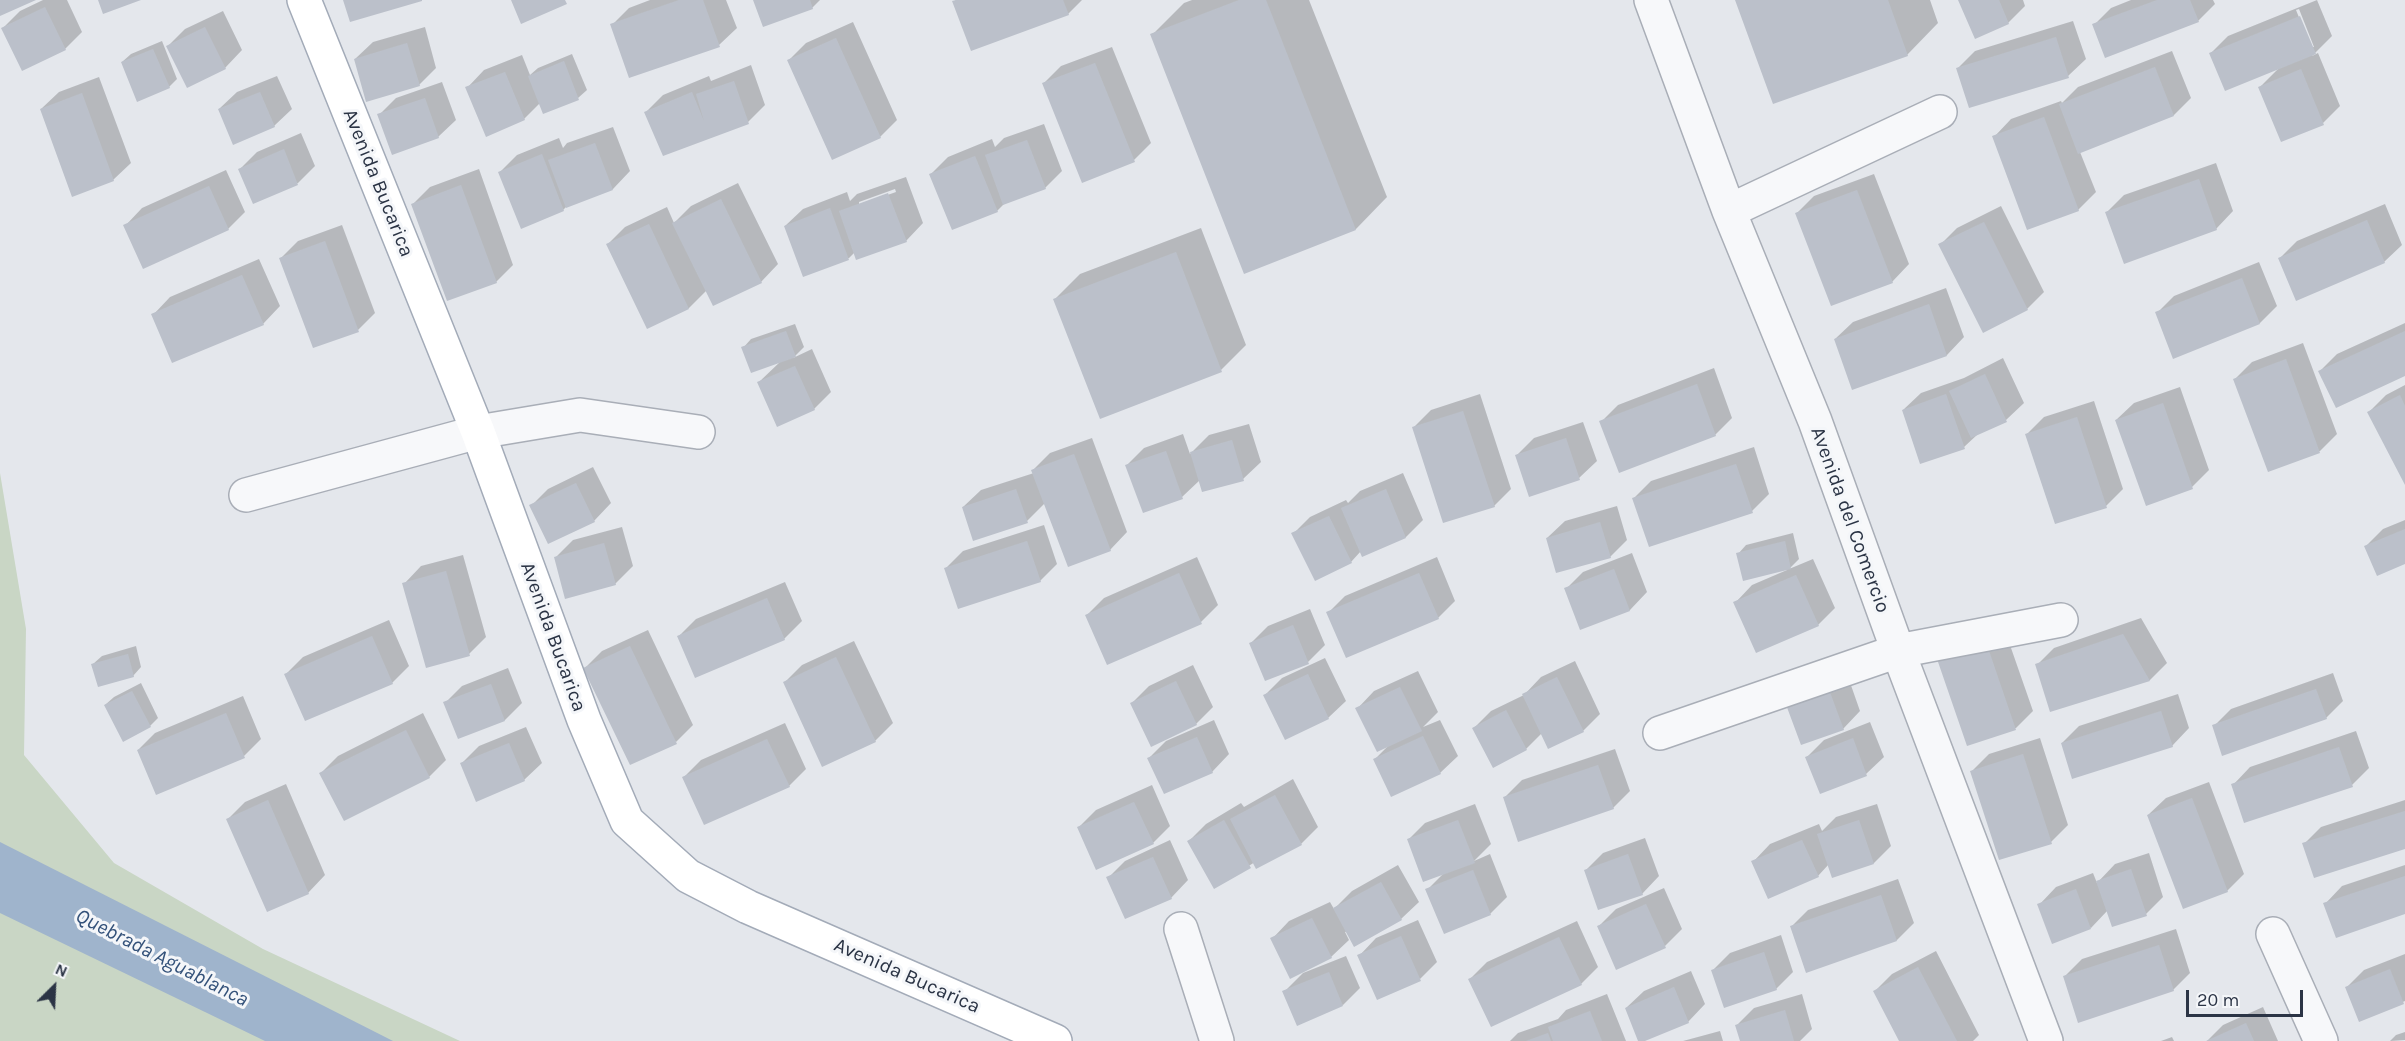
<!DOCTYPE html>
<html>
<head>
<meta charset="utf-8">
<style>
	body { margin:0 }
	#map { position:relative; width:2405px; height:1041px; overflow:hidden; background:#e4e7ec; font-family:Karla,sans-serif }
	canvas { display:block }
	.north { position:absolute; left:24px; top:957px; width:60px; height:60px; -webkit-text-stroke:4px #f4f6f9; paint-order:stroke; rotate:24deg; font-size:16px; font-weight:700; line-height:24px; text-align:center; color:#2b3445 }
	.north::after { content:''; display:block; margin:auto; width:21px; height:27px; background:#2b3445; clip-path:polygon(50% 0,100% 100%,50% 72%,0 100%) }
	.scale { position:absolute; left:2186px; top:990px; width:117px; height:27px; box-sizing:border-box; border:3px solid #2b3445; border-top:0; padding-left:8px; font-size:18px; line-height:21px; white-space:nowrap; color:#2b3445; -webkit-text-stroke:4px #f4f6f9; paint-order:stroke }
</style>
</head>
<body>
<div id="map">
<canvas width="2405" height="1041"></canvas>
<div class="north">N</div>
<div class="scale">20 m</div>
</div>
<script>
const c = document.querySelector('canvas').getContext('2d');
c.lineJoin = 'round';
function fillPath(path, color) { c.fillStyle = color; c.fill(path, 'evenodd'); }
const toPath = rows => new Path2D(rows.map(r => 'M' + r).join(''));
function strokePath(path, color, width, dash) { c.strokeStyle = color; c.lineWidth = width; c.lineCap = dash ? 'butt' : 'round'; c.setLineDash(dash || []); c.stroke(path); }
function drawText(font, color, halo, rows, align = 'center') {
  c.font = font + ' Karla,sans-serif'; c.lineWidth = 6; c.setLineDash([]); c.textBaseline = 'middle'; c.strokeStyle = halo; c.fillStyle = color; for (const [text, x, y, turn = 0] of rows) {
    c.save(); c.translate(x, y); c.rotate((+turn || 0) * Math.PI / 180); c.textAlign = isNaN(turn) ? turn : align; if (halo) c.strokeText(text, 0, 0); c.fillText(text, 0, 0); c.restore();
  }
}
const green = toPath([
	[0,473,26,629,24,755,114,863,263,949,460,1041,0,1041]
]);
const water = toPath([
	[0,842,322,1005,393,1041,265,1041,0,913]
]);
const shadow = toPath([
	[43,0,67,0,82,32,65,49,3,28,20,11],
	[650,0,726,0,737,28,719,45,630,76,612,25,629,8],
	[754,0,820,0,812,8],
	[956,0,1082,0,1068,14,954,2],
	[1192,0,1309,0,1387,197,1356,229,1245,272,1152,35,1184,3],
	[1737,0,1930,0,1938,23,1907,55],
	[1960,0,2023,0,2025,6,2008,23],
	[2131,0,2213,0,2215,4,2198,21,2094,25,2111,8],
	[2317,0,2332,36,2312,56,2318,53,2340,106,2323,123,2260,87,2279,68,2211,53,2228,36],
	[2299,9,2314,47,2311,47,2296,10],
	[223,11,242,50,225,68,168,46,185,29],
	[2073,21,2086,59,2068,76,1958,68,1975,51],
	[853,22,897,120,880,137,789,60,806,43],
	[425,27,436,68,419,85,355,59,373,42],
	[162,41,177,79,169,87,122,62,131,54],
	[1112,47,1151,143,1134,160,1044,83,1061,66],
	[2172,51,2191,98,2174,115,2080,152,2096,192,2078,210,1994,137,2011,119,2061,101,2062,103,2078,87],
	[572,54,587,90,578,98,543,112,540,103,524,119,467,88,484,70,522,55,530,75,538,68],
	[751,65,765,105,748,122,664,154,646,112,663,95,709,76,711,81],
	[277,76,292,109,274,126,234,143,219,109,237,92],
	[99,77,131,163,113,180,41,109,59,92],
	[442,82,456,120,438,137,379,115,396,98],
	[1044,124,1062,171,1045,188,1005,203,997,211,931,174,948,157,992,139,995,147,1004,138],
	[613,127,630,171,613,189,568,205,563,210,500,172,517,155,559,138,563,148,567,143],
	[301,133,315,166,298,183,254,202,240,169,257,152],
	[2216,163,2233,211,2216,229,2107,212,2124,195],
	[479,169,513,265,496,282,413,204,430,187],
	[226,170,245,212,228,229,125,226,142,208],
	[1874,174,1909,264,1892,282,1797,213,1814,196],
	[906,177,923,223,906,241,855,252,849,258,804,275,785,226,803,209,847,192,850,201,857,194],
	[895,189,896,192,859,205,859,202],
	[738,183,778,264,761,282,707,290,689,308,647,327,608,244,625,227,667,207,674,223,691,206],
	[2385,204,2402,245,2384,262,2280,258,2297,241],
	[2001,206,2044,292,2027,309,1940,245,1957,228],
	[342,225,375,313,358,330,281,258,298,241],
	[1201,228,1246,345,1221,370,1055,299,1080,274],
	[259,259,280,306,263,324,153,315,170,297],
	[2259,262,2277,306,2260,323,2174,357,2157,313,2174,296],
	[1946,288,1964,337,1947,355,1853,388,1835,339,1853,322],
	[2405,323,2405,375,2320,371,2337,354],
	[795,324,804,347,793,358,812,349,831,392,814,409,759,382,781,361,743,348,751,339],
	[2303,343,2337,434,2320,451,2269,470,2235,379,2252,362],
	[2003,358,2024,403,2006,420,1978,434,1964,447,1903,410,1921,393,1964,378],
	[1714,368,1732,418,1715,435,1601,422,1618,405],
	[2405,385,2405,482,2369,412,2386,395],
	[2180,387,2209,470,2192,487,2116,420,2134,403],
	[1480,394,1511,489,1494,506,1414,427,1431,410],
	[2094,401,2123,489,2106,506,2027,434,2044,417],
	[1583,422,1597,461,1579,478,1517,455,1534,438],
	[1249,424,1261,462,1243,479,1200,480,1182,497,1127,465,1144,448,1183,434,1190,454,1209,435],
	[1092,438,1127,532,1110,550,1045,503,1027,521,963,507,981,490,1034,473,1033,470,1050,453],
	[1754,447,1769,494,1752,511,1634,498,1651,481],
	[593,467,611,503,594,521,531,506,548,489],
	[1403,473,1423,520,1406,537,1363,555,1361,551,1351,562,1293,534,1310,517,1346,500,1348,503,1360,491],
	[1617,506,1627,540,1610,557,1547,538,1565,521],
	[2405,520,2405,562,2365,547,2383,529],
	[1044,525,1057,564,1040,581,946,568,963,551],
	[622,527,633,566,615,584,555,558,573,540],
	[1793,533,1799,559,1789,569,1813,559,1835,608,1818,625,1735,603,1752,585,1787,570,1738,554,1746,545],
	[1632,553,1647,592,1630,610,1581,628,1566,589,1583,572],
	[463,555,486,637,469,654,404,584,421,566],
	[1197,557,1218,605,1201,622,1087,615,1104,598],
	[1437,557,1455,601,1438,618,1328,613,1345,596],
	[785,582,802,621,784,639,696,676,679,636,696,619],
	[1310,609,1325,645,1308,662,1251,643,1268,626],
	[2141,618,2167,663,2150,680,2051,710,2037,665,2054,648],
	[389,620,409,666,392,683,286,674,303,657],
	[2003,625,2033,711,2016,728,1968,744,1939,659],
	[648,630,693,725,676,742,585,668,602,651],
	[854,641,893,723,875,741,823,765,785,682,802,665],
	[136,646,141,667,133,676,93,664,102,656],
	[1325,658,1346,701,1328,718,1265,695,1282,678],
	[1575,661,1600,714,1583,731,1542,733,1526,749,1473,729,1491,711,1524,695,1541,677],
	[1193,665,1213,707,1196,724,1132,703,1149,686],
	[508,668,522,703,505,720,459,737,445,703,462,686],
	[1418,671,1438,712,1423,727,1440,720,1458,756,1440,773,1375,759,1388,746,1357,709,1374,691],
	[1846,671,1860,711,1843,729,1804,686],
	[2333,673,2343,701,2326,718,2214,726,2231,709],
	[141,683,158,718,150,726,105,705,114,697],
	[2178,694,2189,728,2172,746,2062,743,2079,726],
	[243,696,261,739,244,756,138,750,155,733],
	[423,713,446,760,429,777,321,773,338,756],
	[1214,720,1229,754,1212,772,1149,758,1166,741],
	[1870,722,1884,757,1866,774,1807,757,1824,740],
	[785,723,806,769,789,786,684,777,701,760],
	[526,727,542,763,524,780,462,763,479,746],
	[2356,731,2369,768,2352,785,2233,785,2250,767],
	[2040,738,2068,825,2051,842,1972,771,1989,754],
	[1615,749,1630,791,1613,808,1505,797,1522,780],
	[1293,779,1318,827,1301,844,1255,862,1215,887,1189,841,1206,824,1241,803,1244,807],
	[2209,782,2244,874,2227,891,2148,815,2166,798],
	[286,784,325,875,308,893,228,819,245,802],
	[1152,785,1170,826,1153,843,1079,827,1096,810],
	[2405,800,2405,847,2304,844,2321,827],
	[1475,804,1491,844,1474,861,1490,854,1507,897,1490,914,1427,890,1444,873,1408,840,1425,823],
	[1877,804,1891,846,1874,863,1829,864,1818,876,1753,862,1770,844,1819,824,1822,831,1836,817],
	[1645,838,1659,876,1642,894,1586,870,1603,853],
	[1170,840,1188,880,1171,898,1108,878,1125,861],
	[2149,853,2163,897,2146,914,2108,910,2091,928,2039,905,2056,887,2093,873,2097,883,2115,864],
	[1398,865,1419,902,1401,919,1345,932,1349,940,1331,957,1272,939,1289,921,1330,902,1334,909,1352,891],
	[2405,865,2405,913,2325,904,2342,886],
	[1898,879,1914,923,1897,940,1806,971,1791,927,1808,910],
	[1664,888,1682,929,1665,946,1599,926,1616,909],
	[1418,920,1437,962,1420,979,1359,956,1376,938],
	[1577,921,1598,967,1581,984,1470,979,1487,962],
	[2176,929,2190,973,2173,990,2065,976,2082,959],
	[1781,935,1793,972,1776,989,1713,970,1730,953],
	[1936,951,1979,1035,1973,1041,1901,1041,1875,991,1892,974],
	[2405,954,2405,1001,2360,1020,2347,987,2364,970],
	[1346,956,1360,988,1343,1005,1284,992,1303,973],
	[1691,971,1705,1004,1688,1022,1640,1041,1626,1008,1644,991],
	[1607,994,1626,1041,1510,1041,1518,1033,1558,1019,1566,1010],
	[1802,994,1812,1029,1800,1041,1741,1041,1737,1025,1754,1008],
	[2263,1007,2278,1041,2207,1041,2223,1025],
	[1720,1031,1723,1041,1683,1041],
	[2405,1032,2405,1040,2390,1041,2396,1035],
	[2172,1037,2174,1041,2161,1041]
]);
const building = toPath([
	[0,0,36,0,0,16],
	[98,0,141,0,103,14],
	[343,0,422,0,422,1,350,22],
	[511,0,565,0,567,4,521,24],
	[679,0,703,0,720,47,629,78,610,24],
	[753,0,810,0,813,9,763,27],
	[956,0,1063,0,1069,15,971,51,952,1],
	[1239,0,1266,0,1356,230,1244,274,1150,34],
	[1735,0,1888,0,1908,56,1773,104],
	[1958,0,1999,0,2009,24,1975,39],
	[2157,0,2190,0,2199,22,2105,58,2092,24],
	[45,7,66,50,22,71,1,28],
	[2300,16,2316,54,2225,91,2209,53],
	[205,27,226,69,187,88,166,46],
	[2056,37,2069,78,1969,108,1956,68],
	[836,38,881,138,832,160,787,60],
	[407,43,420,86,366,102,354,59],
	[153,49,170,88,137,102,121,62],
	[564,61,579,100,543,114,528,76],
	[1095,63,1135,162,1082,183,1042,83],
	[2155,67,2174,116,2078,154,2059,104],
	[2301,69,2324,125,2281,142,2258,87],
	[505,72,525,120,486,137,465,87],
	[734,81,749,124,663,156,644,112,692,92,704,121,696,94],
	[260,92,275,127,233,145,218,109],
	[82,93,114,181,72,197,40,109],
	[425,98,439,138,392,155,377,114],
	[2044,117,2079,211,2027,230,1992,136],
	[1027,140,1046,189,1003,205,985,155],
	[595,143,613,190,566,208,548,160],
	[284,149,298,185,253,204,238,169],
	[542,154,564,211,521,229,498,172],
	[975,156,998,212,952,230,929,174],
	[2199,179,2217,230,2124,264,2105,212],
	[461,185,497,283,447,301,411,204],
	[209,186,229,230,143,269,123,225],
	[1857,190,1893,283,1831,306,1795,213],
	[888,193,907,242,856,260,839,211],
	[721,199,762,283,713,306,672,223],
	[830,208,849,260,803,277,784,226],
	[2367,220,2385,263,2296,301,2278,258],
	[1984,222,2028,310,1983,333,1938,244],
	[649,224,689,309,647,329,606,244],
	[325,241,359,332,313,348,279,258],
	[1176,252,1222,372,1100,419,1053,299],
	[242,275,264,325,172,363,151,314],
	[2242,278,2260,324,2173,359,2155,312],
	[1929,304,1947,356,1852,390,1834,339],
	[786,331,796,357,751,373,741,347],
	[2405,331,2405,376,2336,408,2318,371],
	[2286,359,2320,453,2268,472,2233,379],
	[795,366,815,410,777,427,757,382],
	[1985,374,2007,422,1971,438,1949,391],
	[1697,384,1716,436,1619,473,1599,421],
	[1946,394,1965,449,1920,464,1902,410],
	[2400,395,2405,406,2405,485,2367,412],
	[2163,403,2193,489,2146,506,2115,420],
	[1463,411,1495,507,1443,523,1412,427],
	[2077,417,2107,508,2055,524,2025,434],
	[1566,438,1580,480,1529,497,1515,455],
	[1232,440,1244,481,1202,492,1190,452],
	[1166,451,1183,499,1143,513,1125,465],
	[1074,454,1111,551,1068,567,1031,470],
	[1736,464,1753,513,1649,547,1632,498],
	[576,483,595,522,548,544,529,505],
	[1016,489,1028,523,973,541,962,507],
	[1386,489,1406,538,1362,557,1341,508],
	[1329,516,1352,563,1315,581,1291,533],
	[1600,522,1611,558,1556,573,1546,538],
	[2405,529,2405,564,2377,576,2364,546],
	[1027,541,1041,582,958,609,944,568],
	[1785,541,1791,569,1743,581,1736,553],
	[604,543,616,585,565,599,554,557],
	[1614,569,1630,611,1580,630,1564,588],
	[446,571,470,656,426,668,402,583],
	[1179,573,1202,624,1107,665,1085,615],
	[1419,573,1439,619,1346,658,1326,612],
	[1796,575,1819,626,1756,653,1733,602],
	[767,598,785,640,695,678,677,636],
	[1293,625,1309,664,1265,681,1249,643],
	[2123,634,2150,681,2050,712,2035,664],
	[372,636,393,684,305,721,284,674],
	[1986,642,2016,730,1967,746,1937,659],
	[630,646,677,744,630,765,583,668],
	[128,654,134,677,98,687,91,664],
	[836,657,876,742,822,767,783,682],
	[1308,674,1329,719,1285,740,1263,695],
	[1557,677,1584,732,1548,749,1522,694],
	[1176,681,1197,725,1151,747,1130,703],
	[491,684,505,721,458,739,443,702],
	[1400,687,1422,731,1377,752,1355,708],
	[1828,687,1844,730,1801,745,1785,702],
	[2316,689,2327,719,2222,756,2212,725],
	[132,691,151,727,123,742,104,705],
	[1506,710,1527,750,1493,768,1472,728],
	[2161,711,2173,747,2072,779,2061,743],
	[226,713,245,758,156,795,137,750],
	[406,730,430,778,344,821,319,773],
	[1423,736,1441,774,1391,797,1373,759],
	[1197,737,1213,773,1164,794,1147,758],
	[1853,738,1867,776,1820,794,1805,757],
	[767,739,790,787,704,825,682,777],
	[509,743,525,781,476,802,460,763],
	[2339,747,2353,787,2244,823,2231,784],
	[2023,754,2052,844,1999,860,1970,771],
	[1598,765,1614,809,1518,842,1503,797],
	[1275,795,1302,845,1256,869,1230,819],
	[2192,798,2228,892,2183,909,2147,815],
	[268,800,309,894,267,912,226,819],
	[1134,802,1154,844,1096,870,1077,827],
	[2405,811,2405,849,2314,878,2302,843],
	[1224,820,1251,868,1214,889,1187,841],
	[1458,820,1475,863,1423,882,1407,839],
	[1859,820,1874,864,1832,878,1817,834],
	[1802,840,1819,877,1768,899,1751,861],
	[1628,854,1643,895,1598,910,1584,870],
	[1153,857,1172,899,1125,919,1106,877],
	[2131,869,2147,916,2112,927,2096,881],
	[1473,870,1491,915,1444,934,1425,889],
	[2405,876,2405,914,2336,938,2323,903],
	[1381,882,1402,920,1354,947,1333,908],
	[2076,889,2091,929,2052,944,2037,904],
	[1881,895,1897,941,1806,973,1790,926],
	[1646,904,1666,948,1616,970,1597,926],
	[1312,918,1332,958,1290,979,1270,938],
	[1401,936,1421,981,1377,1000,1357,955],
	[1559,937,1582,985,1491,1027,1468,979],
	[2159,945,2174,991,2078,1023,2063,976],
	[1764,952,1777,990,1724,1008,1711,970],
	[1918,967,1957,1041,1899,1041,1873,991],
	[2390,969,2404,1004,2359,1022,2345,987],
	[1329,972,1343,1006,1297,1026,1282,991],
	[1674,987,1689,1023,1645,1041,1638,1041,1625,1008],
	[1785,1010,1794,1041,1740,1041,1735,1025],
	[1590,1011,1602,1041,1553,1041,1548,1027],
	[2246,1023,2254,1041,2206,1041],
	[1548,1033,1551,1041,1526,1041]
]);
const minor = toPath([
	[1651,0,1729,211,1815,421,1898,651,2046,1041],
	[1729,211,1940,112],
	[246,495,478,432,580,415,698,432],
	[1660,733,1898,651,2061,620],
	[1181,929,1217,1041],
	[2273,934,2321,1041]
]);
const major = toPath([
	[304,0,478,432,584,720,627,821,688,876,748,907,1055,1041]
]);
const streetNames = [
	["Avenida Bucarica",378,183,68],
	["Avenida del Comercio",1850,520,70],
	["Avenida Bucarica",553,637,70],
	["Avenida Bucarica",907,976,24]
];
const waterNames = [
	["Quebrada Aguablanca",162,958,27]
];
fillPath(green, '#c9d6c5');
fillPath(water, '#9fb4cc');
fillPath(shadow, '#0003');
fillPath(building, '#bbc0ca');
strokePath(minor, '#a9aeb7', 36);
strokePath(major, '#a3abb8', 36);
strokePath(minor, '#f7f8fa', 33);
strokePath(major, '#fff', 33);
drawText('20px', '#2b3445', '#f4f6f9', streetNames);
drawText('italic 21px', '#34527a', '#f4f6f9', waterNames);
</script>
</body>
</html>
